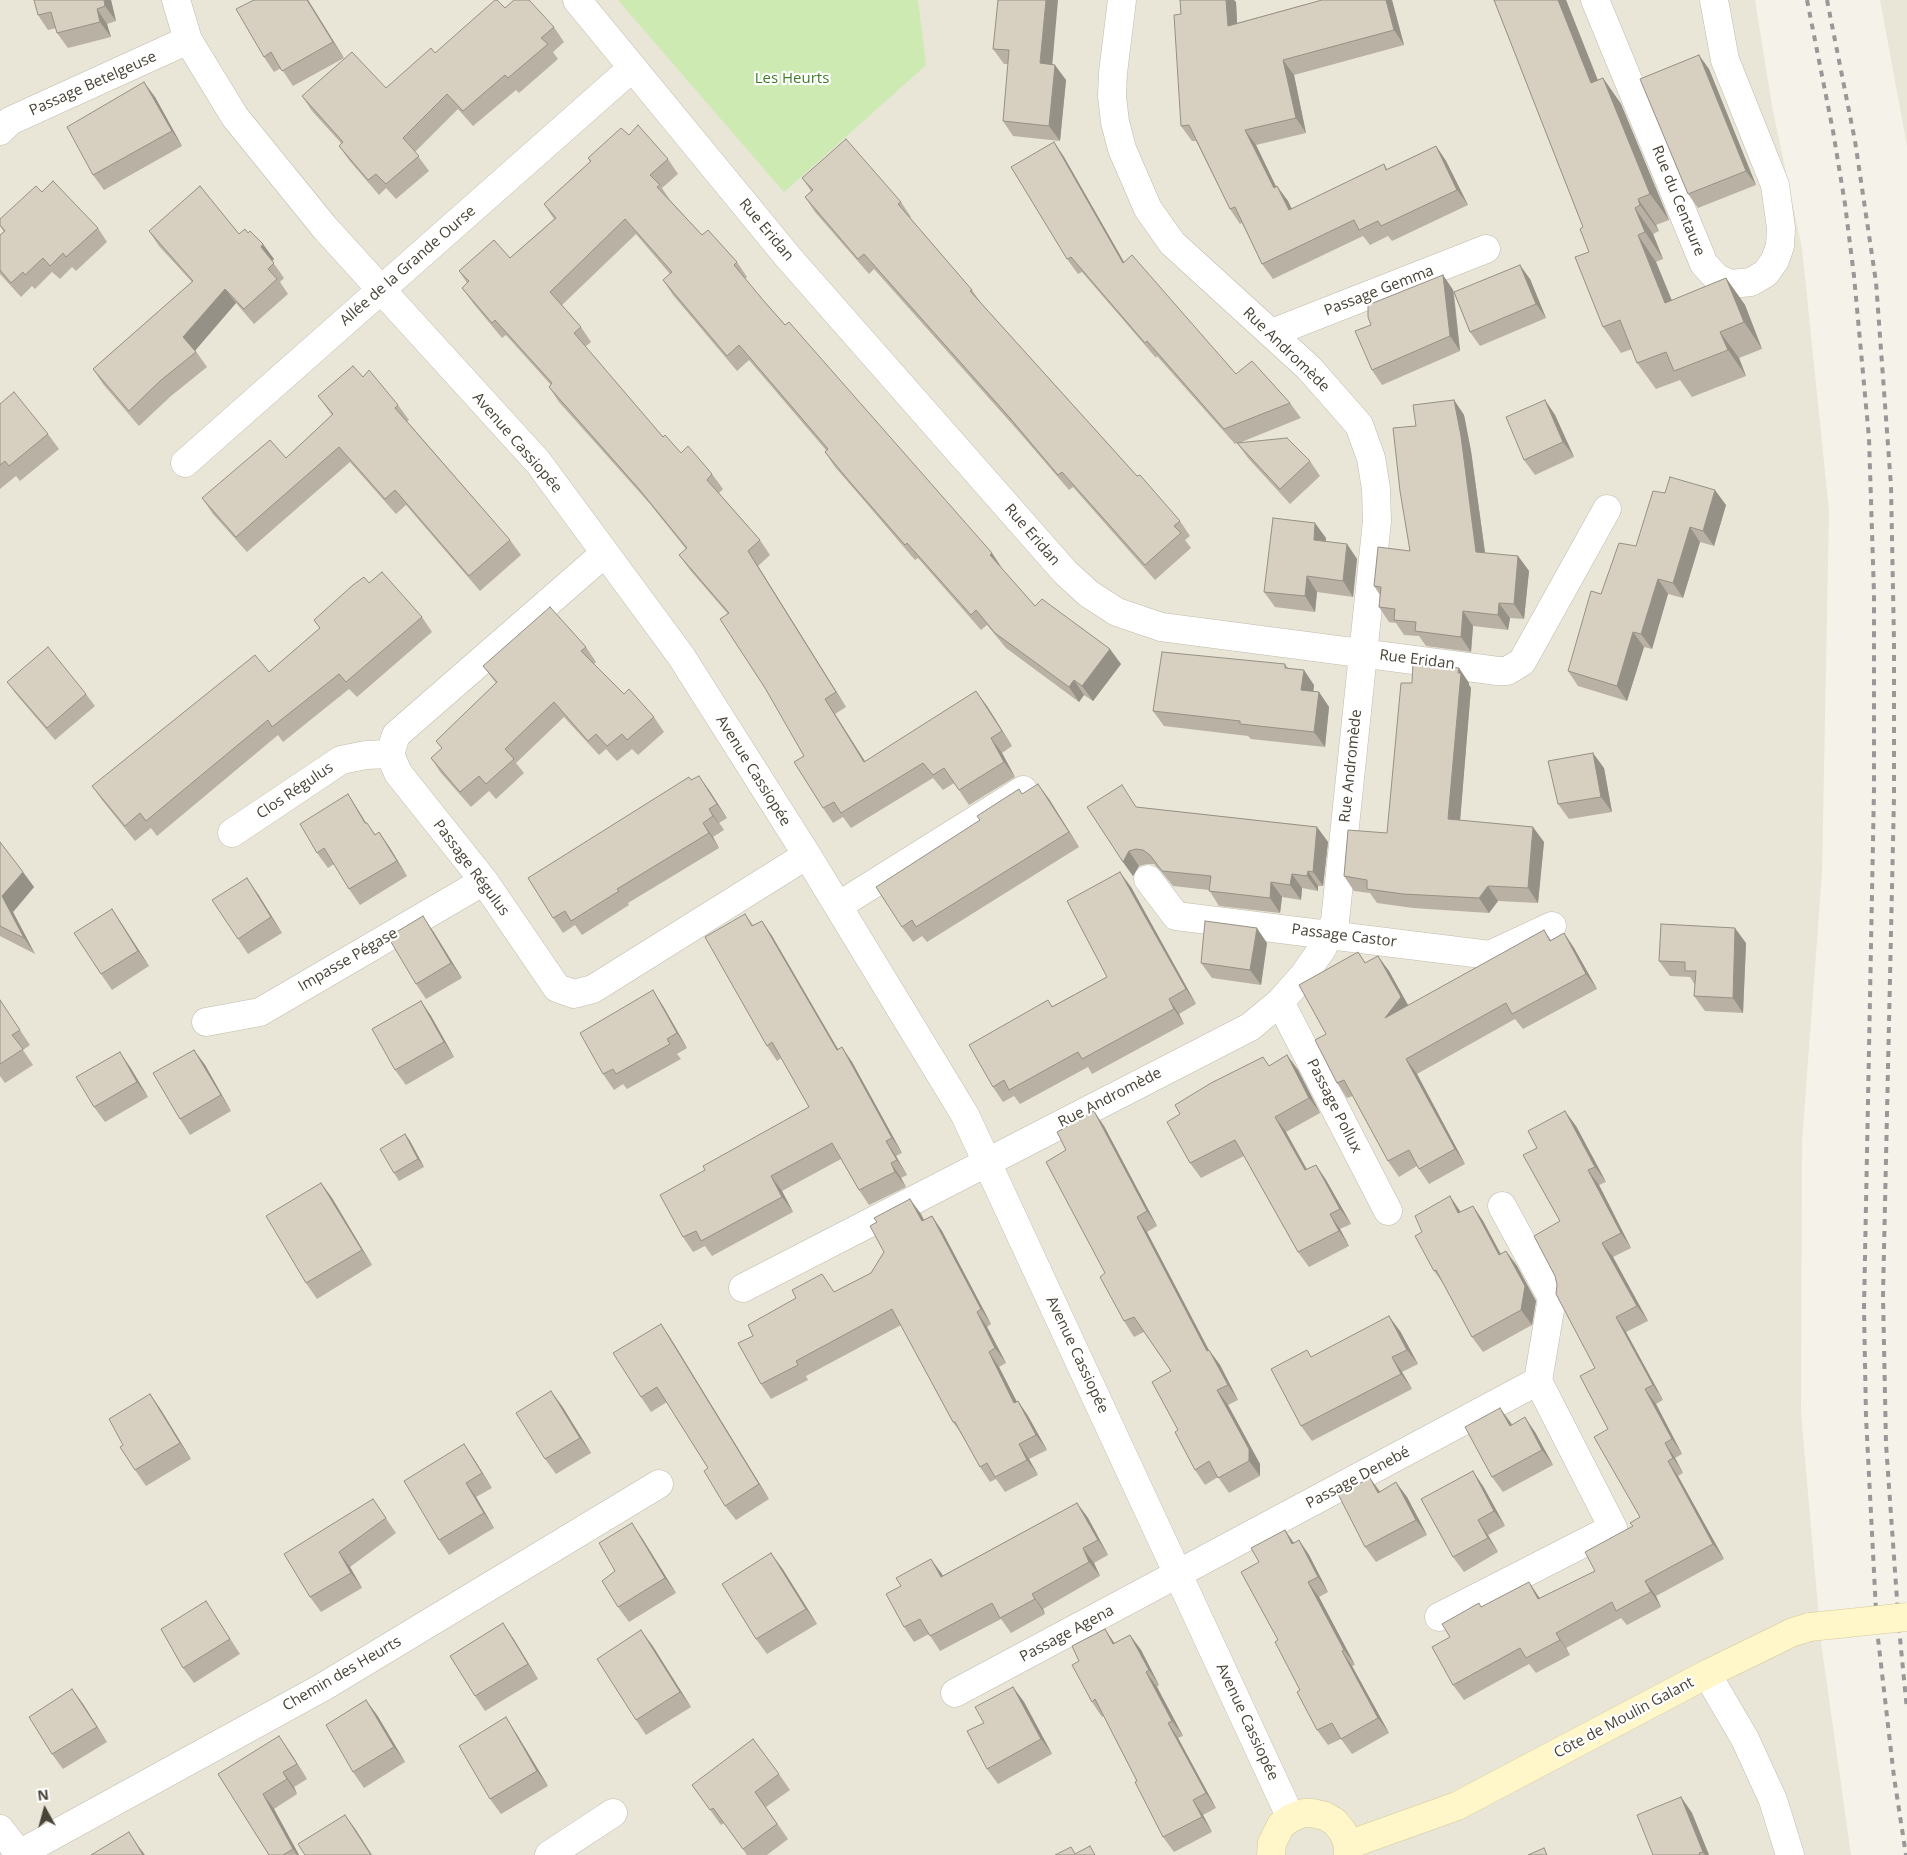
<!DOCTYPE html>
<html>
<head>
<meta charset="utf-8">
<style>
	body { margin:0 }
	#map { position:relative; width:1907px; height:1855px; overflow:hidden; background:#f5f2ea; font-family:"Open Sans",sans-serif }
	canvas { display:block }
	.north { position:absolute; left:20px; top:1785px; width:50px; height:50px; -webkit-text-stroke:4px #fff; paint-order:stroke; rotate:353deg; font-size:14px; font-weight:700; line-height:20px; text-align:center; color:#494437 }
	.north::after { content:''; display:block; margin:auto; width:18px; height:22px; background:#494437; clip-path:polygon(50% 0,100% 100%,50% 72%,0 100%) }
</style>
</head>
<body>
<div id="map">
<canvas width="1907" height="1855"></canvas>
<div class="north">N</div>
</div>
<script>
const c = document.querySelector('canvas').getContext('2d');
c.lineJoin = 'round';
function fillPath(path, color) { c.fillStyle = color; c.fill(path, 'evenodd'); }
const toPath = rows => new Path2D(rows.map(r => 'M' + r).join(''));
function strokePath(path, color, width, dash) { c.strokeStyle = color; c.lineWidth = width; c.lineCap = dash ? 'butt' : 'round'; c.setLineDash(dash || []); c.stroke(path); }
function drawText(font, color, halo, rows, align = 'center') {
  c.font = font + ' "Open Sans",sans-serif'; c.lineWidth = 4.5; c.setLineDash([]); c.textBaseline = 'middle'; c.strokeStyle = halo; c.fillStyle = color; for (const [text, x, y, turn = 0] of rows) {
    c.save(); c.translate(x, y); c.rotate((+turn || 0) * Math.PI / 180); c.textAlign = isNaN(turn) ? turn : align; if (halo) c.strokeText(text, 0, 0); c.fillText(text, 0, 0); c.restore();
  }
}
const residential = toPath([
	[0,0,1755,0,1772,106,1802,248,1829,511,1822,873,1802,1142,1801,1413,1821,1642,1851,1855,0,1855],
	[1880,0,1907,0,1907,146]
]);
const green = toPath([
	[618,0,918,0,926,65,784,192]
]);
const street = toPath([
	[176,0,188,40,235,117,325,228,538,462,681,656,807,855,965,1115,1291,1818],
	[577,0,788,257,1065,572,1089,594,1117,612,1161,627,1498,671,1507,671,1522,662,1607,509],
	[1595,0,1704,264,1717,278,1731,284,1751,282,1766,273,1775,260,1780,246,1781,228,1775,185,1725,60,1714,0],
	[0,131,10,121,188,40],
	[1272,333,1486,249],
	[185,463,632,68],
	[605,553,396,735,390,754,398,773,484,881,557,988,574,994,593,989,807,855],
	[232,833,341,760,366,755,390,754],
	[1148,879,1176,916,1490,955,1552,926],
	[838,906,1023,790],
	[1280,1002,1388,1211],
	[206,1022,260,1012,484,881],
	[743,1288,1250,1027,1280,1002,1303,976,1322,949,1335,921,1377,521,1376,489,1371,458,1359,425,1309,368,1172,243,1148,209,1122,149,1115,122,1112,96,1113,73,1122,0],
	[1439,1617,1613,1528,1538,1381,1552,1298,1502,1206],
	[1707,1674,1745,1739,1773,1800,1790,1855],
	[955,1693,1538,1381],
	[0,1829,20,1855],
	[19,1854,323,1687,659,1484],
	[549,1855,613,1813]
]);
const secondary = toPath([
	[1348,1845,1457,1806,1707,1674,1793,1632,1810,1627],
	[1271,1855,1272,1843,1281,1825,1291,1818,1304,1813,1312,1813,1325,1816,1335,1822,1343,1832,1348,1845,1348,1855]
]);
const rail = toPath([
	[1807,0,1833,131,1845,204,1854,276,1869,438,1874,594,1874,790,1864,1309,1866,1417,1877,1630,1894,1777,1906,1855],
	[1827,0,1855,141,1876,282,1891,486,1894,641,1894,797,1883,1295,1886,1444,1899,1628,1907,1710]
]);
const secondaryBridge = toPath([
	[1810,1627,1907,1617]
]);
const wall = toPath([
	[111,0,116,21,107,24,111,37,68,48,57,33,56,28,48,30,38,15],
	[254,0,308,0,344,58,293,86,281,68,274,72,264,57],
	[998,0,1066,80,1060,141,1013,136,1003,121,1008,64,1004,64,993,49],
	[1322,0,1392,0,1404,45,1294,75,1306,133,1256,145,1276,187,1288,201,1292,209,1384,164,1387,169,1436,146,1446,161,1468,205,1392,241,1388,236,1370,245,1363,236,1273,279,1262,264,1242,223,1240,224,1230,209,1196,141,1192,141,1181,126,1181,14,1236,2,1237,23],
	[1494,0,1566,0,1598,80,1603,78,1621,104,1669,220,1656,225,1659,231,1653,234,1663,259,1656,262,1672,301,1726,278,1745,305,1762,349,1739,358,1746,376,1692,397,1680,380,1656,389,1637,363,1632,349,1621,353,1603,327,1589,252,1583,227],
	[505,8,554,27,564,42,553,52,558,59,519,93,516,90,473,126,458,109,415,152,429,171,396,199,386,188,379,195,349,160,339,146,341,143,312,111,302,96,386,88,435,53],
	[1709,69,1756,185,1698,208,1688,194],
	[155,97,182,146,104,190,93,175],
	[629,135,668,159,678,174,662,188,670,200,702,235,737,262,747,277,745,279,763,300,1035,606,1121,664,1093,701,1084,695,1079,702,1006,648,987,625,981,630,918,558,915,560,861,497,835,467,825,452,826,450,749,360,737,371,673,295,663,280,670,274,636,234,562,305,581,327,591,342,585,347,663,437,681,453,712,474,723,489,719,493,760,540,770,555,758,566,846,707,835,714,865,762,987,706,1012,746,1002,753,1015,777,969,805,954,783,943,790,933,778,851,828,843,817,833,823,823,808,804,756,728,614,690,570,679,555,686,549,650,504,559,402,549,387,551,385,506,335,502,338,473,303,462,288,467,283,459,271,510,258,554,219,544,204,590,162,588,158],
	[1054,142,1064,157,1124,262,1236,374,1290,403,1301,418,1239,443,1310,461,1320,476,1290,504,1248,458,1237,443,1235,444,1157,356,1156,358,1082,272,1078,274,1067,259],
	[802,178,901,202,911,217,910,218,972,290,981,303,1137,476,1180,521,1190,536,1185,540,1191,548,1155,580,1073,487,1069,490,1020,433,874,269,869,274,815,212,805,197,811,191],
	[42,192,98,228,107,242,76,271,72,267,60,279,52,272,35,289,32,286,21,297,0,274,0,235,4,232,0,226,0,219],
	[149,231,239,234,274,259,272,261,284,278,280,282,288,294,254,324,236,303,195,350,207,367,171,396,139,426,103,384,93,369,192,282,159,246],
	[1443,275,1453,290,1454,292,1530,279,1546,318,1480,346,1470,332,1454,293,1460,351,1382,385,1372,370,1371,325],
	[363,377,398,405,409,420,407,421,510,540,521,555,480,591,406,505,396,514,350,462,247,552,213,514,202,498,286,458,332,415,318,396],
	[1454,400,1464,415,1471,451,1485,553,1518,556,1529,571,1524,619,1510,618,1508,630,1473,626,1471,652,1426,646,1419,636,1404,635,1396,623,1389,622,1379,607,1380,595,1374,586,1410,551,1416,426],
	[1545,400,1555,415,1574,457,1535,475,1524,460],
	[0,404,48,434,59,449,20,481,16,476,0,489],
	[1665,493,1726,505,1714,546,1700,542,1683,598,1668,594,1652,649,1644,647,1627,701,1578,686,1568,671,1601,594,1636,546],
	[1326,538,1325,542,1347,544,1357,559,1353,597,1317,592,1315,612,1275,607,1264,592],
	[369,583,422,617,432,632,357,697,349,689,283,742,278,735,157,836,151,828,135,841,102,800,92,786,269,672,320,628,314,620],
	[586,647,596,662,594,664,624,694,654,717,664,732,638,755,632,749,617,761,606,749,599,755,564,717,516,763,524,773,496,799,489,791,471,807,441,773,431,758,442,748,436,741,496,683,483,666],
	[1285,664,1288,668,1314,685,1313,691,1319,692,1329,707,1325,747,1251,739,1248,736,1164,726,1153,711],
	[1459,668,1469,683,1469,685,1471,688,1460,820,1544,842,1538,903,1498,901,1489,913,1413,908,1377,903,1370,893,1354,891,1344,876,1387,833,1412,683],
	[7,682,86,694,95,706,55,740,16,694],
	[1604,768,1612,812,1569,819,1558,804],
	[692,780,709,790,727,818,719,823,724,830,713,837,719,848,628,903,629,905,582,935,575,925,563,933,553,918],
	[1019,789,1022,794,1049,799,1079,847,927,942,922,936,913,942,902,927,980,820],
	[348,794,366,823,376,835,379,832,390,848,407,876,360,905,349,889,334,864,328,868,317,853],
	[1137,807,1317,827,1328,842,1323,886,1318,886,1318,891,1302,888,1301,900,1282,897,1280,913,1219,906,1209,890,1173,886,1160,870,1154,864,1147,864,1139,866,1133,876,1123,862],
	[0,842,34,887,13,912,35,954,0,936],
	[1131,887,1196,1004,1179,1014,1184,1024,1092,1074,1088,1067,1020,1104,1014,1096,1003,1102,993,1087,1053,1006,1107,977],
	[258,894,282,933,248,954,238,939],
	[112,909,149,966,112,990,101,974],
	[745,914,753,925,762,921,772,936,838,1049,852,1062,902,1153,896,1156,907,1175,901,1178,906,1187,869,1205,859,1190,841,1159,782,1191,793,1212,712,1256,705,1246,693,1252,683,1237,705,1170,809,1107,781,1058,777,1061,767,1046],
	[1544,930,1551,940,1564,933,1574,948,1597,989,1523,1029,1515,1019,1417,1074,1465,1164,1429,1184,1417,1166,1399,1177,1388,1161,1353,1096,1347,1098,1337,1083,1326,1034,1358,952,1365,962,1389,971,1408,1006],
	[433,931,462,978,426,999,416,984],
	[1267,943,1261,985,1212,978,1201,963],
	[1746,943,1743,1013,1705,1011,1694,996,1695,985,1690,977,1670,976,1659,961],
	[0,1000,30,1045,23,1050,33,1065,5,1083,0,1076],
	[421,1001,431,1016,454,1057,406,1085,395,1070],
	[663,1006,687,1048,677,1054,681,1059,627,1089,623,1084,614,1090,603,1074],
	[194,1050,205,1065,231,1111,190,1135,180,1119],
	[1287,1055,1298,1070,1320,1113,1286,1132,1307,1169,1316,1165,1326,1180,1351,1224,1340,1229,1349,1246,1309,1267,1298,1252,1244,1156,1201,1178,1190,1163,1180,1114,1263,1057,1269,1066],
	[130,1067,148,1097,105,1122,94,1107],
	[1104,1126,1157,1226,1147,1232,1209,1350,1220,1365,1238,1400,1228,1405,1260,1464,1260,1476,1229,1493,1218,1477,1205,1485,1195,1470,1178,1430,1171,1371,1144,1332,1134,1337,1124,1321,1105,1273,1066,1150],
	[1576,1126,1606,1182,1599,1185,1631,1248,1613,1257,1648,1321,1626,1332,1663,1400,1656,1404,1682,1454,1675,1458,1683,1473,1678,1476,1724,1559,1656,1596,1661,1607,1627,1625,1621,1618,1566,1648,1570,1655,1536,1673,1529,1664,1464,1700,1453,1685,1450,1637,1482,1607,1540,1598,1595,1571,1640,1517,1608,1429,1595,1368,1557,1285,1560,1221,1537,1148],
	[405,1134,410,1141,424,1167,399,1181,394,1173],
	[321,1183,332,1198,372,1265,317,1299,306,1283],
	[910,1199,924,1220,932,1216,942,1231,991,1324,987,1327,1006,1363,999,1367,1017,1402,1018,1401,1028,1416,1047,1450,1029,1459,1038,1475,1005,1492,996,1479,990,1482,980,1467,962,1435,953,1422,901,1325,806,1376,808,1380,771,1399,761,1384,835,1292,871,1273,884,1252,877,1222],
	[1473,1206,1483,1221,1501,1254,1506,1251,1517,1266,1536,1301,1532,1325,1483,1352,1472,1337,1445,1286,1434,1271,1461,1212],
	[661,1324,671,1339,769,1499,736,1520,725,1506,708,1468,667,1402,651,1412,641,1397],
	[1400,1331,1418,1364,1402,1372,1412,1389,1312,1441,1301,1426,1312,1357],
	[150,1394,161,1410,191,1459,146,1486,135,1470,123,1445],
	[562,1406,591,1453,556,1474,545,1459],
	[1535,1432,1553,1465,1503,1492,1492,1477],
	[464,1444,474,1459,492,1488,476,1497,494,1528,449,1555,439,1540],
	[1483,1486,1505,1526,1488,1535,1498,1552,1464,1572,1453,1557],
	[1380,1492,1407,1497,1427,1535,1376,1562,1365,1547],
	[373,1499,396,1533,350,1567,362,1588,321,1612,310,1597],
	[1077,1503,1088,1518,1108,1555,1094,1563,1100,1576,1043,1609,1045,1614,1011,1633,1001,1619,940,1651,929,1634,914,1642,904,1627,942,1576],
	[1285,1530,1294,1543,1299,1540,1309,1555,1328,1592,1319,1597,1355,1665,1352,1666,1389,1733,1352,1754,1341,1739,1328,1745,1317,1730,1278,1640,1259,1562],
	[642,1538,676,1593,629,1622,618,1607,615,1571],
	[782,1568,817,1624,767,1654,756,1639],
	[206,1601,240,1654,194,1683,183,1668],
	[1105,1629,1114,1643,1130,1635,1141,1650,1159,1685,1157,1687,1183,1736,1178,1738,1216,1808,1203,1815,1212,1832,1174,1852,1163,1837,1137,1781,1104,1716,1102,1717,1092,1702],
	[513,1638,538,1679,485,1711,475,1696],
	[652,1645,691,1707,646,1735,636,1720],
	[1013,1687,1024,1702,1052,1754,998,1784,987,1769,984,1723],
	[72,1689,83,1704,107,1742,63,1769,52,1754],
	[377,1715,405,1762,364,1788,353,1772],
	[516,1733,548,1786,501,1814,490,1799],
	[290,1752,307,1779,294,1787,297,1794,274,1809,299,1855,269,1855,218,1774],
	[779,1774,790,1790,766,1807,788,1839,767,1855,747,1855,724,1823,721,1825,692,1785],
	[1681,1797,1692,1813,1709,1855,1653,1855]
]);
const shadedWall = toPath([
	[104,0,111,0,116,21,105,6],
	[307,0,308,0,344,58,333,42],
	[1046,0,1058,0,1051,79,1040,63],
	[1226,0,1234,0,1236,2,1238,41,1228,26],
	[1386,0,1392,0,1404,45,1394,30],
	[1558,0,1566,0,1609,109,1591,83],
	[97,9,107,24,111,37,100,22],
	[1699,55,1709,69,1756,185,1746,171],
	[1283,60,1294,75,1306,133,1296,118],
	[1055,65,1066,80,1060,141,1049,126],
	[1603,78,1621,104,1669,220,1650,194],
	[144,82,155,97,182,146,172,131],
	[1245,130,1256,145,1284,203,1274,188],
	[1054,142,1064,157,1133,278,1123,263],
	[1436,146,1446,161,1468,205,1457,190],
	[1277,186,1288,201,1299,225,1289,210],
	[1638,199,1656,225,1659,231,1640,205],
	[1635,208,1653,234,1663,259,1645,232],
	[1638,235,1656,262,1684,330,1665,303],
	[263,244,274,259,271,262,261,247],
	[1520,265,1530,279,1546,318,1536,304],
	[1443,275,1453,290,1460,351,1450,336],
	[1726,278,1745,305,1762,349,1744,322],
	[225,289,236,303,194,352,183,337],
	[1720,332,1739,358,1746,376,1728,350],
	[1454,400,1464,415,1471,451,1487,567,1476,552],
	[1545,400,1555,415,1574,457,1563,442],
	[1715,490,1726,505,1714,546,1703,531],
	[1315,523,1326,538,1324,556,1314,540],
	[1690,527,1700,542,1683,598,1673,583],
	[1347,544,1357,559,1353,597,1343,581],
	[748,551,758,566,846,707,836,692],
	[992,553,1002,568,990,555],
	[1518,556,1529,571,1524,619,1514,604],
	[1307,576,1317,592,1315,612,1305,596],
	[1658,579,1668,594,1652,649,1641,634],
	[1499,603,1510,618,1508,630,1498,615],
	[1463,611,1473,626,1471,652,1461,637],
	[1633,632,1644,647,1627,701,1617,686],
	[1110,649,1121,664,1093,701,1082,686],
	[1459,668,1469,683,1469,685,1471,688,1459,834,1448,819],
	[1304,670,1314,685,1312,705,1301,690],
	[1074,680,1084,695,1079,702,1069,687],
	[976,691,987,706,1012,746,1002,731],
	[1319,692,1329,707,1325,747,1314,732],
	[825,699,835,714,875,777,864,762],
	[991,738,1002,753,1015,777,1004,762],
	[1593,753,1604,768,1612,812,1601,797],
	[699,776,709,790,727,818,717,804],
	[1038,784,1049,799,1079,847,1069,832],
	[348,794,358,810,376,839,365,823],
	[709,809,724,830,713,816],
	[703,823,713,837,719,848,709,833],
	[1317,827,1328,842,1323,886,1313,872],
	[1533,827,1544,842,1538,903,1528,888],
	[379,832,390,848,407,876,397,861],
	[1129,851,1139,866,1133,876,1123,862],
	[1308,871,1318,886,1318,891,1307,876],
	[23,872,34,887,13,912,35,954,24,938,2,896],
	[1120,872,1131,887,1196,1004,1186,989],
	[1292,874,1302,888,1301,900,1290,885],
	[247,878,258,894,282,933,271,917],
	[1271,882,1282,897,1280,913,1270,898],
	[1488,886,1498,901,1489,913,1479,898],
	[112,909,122,924,149,966,138,951],
	[423,916,433,931,462,978,451,963],
	[762,921,772,936,847,1065,837,1050],
	[1257,928,1267,943,1261,985,1250,970],
	[1735,928,1746,943,1743,1013,1733,998],
	[1564,933,1574,948,1597,989,1586,974],
	[1378,956,1389,971,1412,1012,1385,1018],
	[653,990,663,1006,687,1048,677,1033],
	[1169,999,1179,1014,1184,1024,1174,1009],
	[421,1001,431,1016,454,1057,444,1042],
	[842,1047,852,1062,902,1153,892,1138],
	[194,1050,205,1065,231,1111,221,1095],
	[120,1052,130,1067,148,1097,137,1082],
	[1287,1055,1298,1070,1320,1113,1309,1098],
	[1406,1059,1417,1074,1465,1164,1455,1149],
	[1094,1111,1104,1126,1157,1226,1147,1211],
	[1565,1111,1576,1126,1606,1182,1595,1167],
	[1275,1117,1286,1132,1315,1185,1305,1170],
	[405,1134,410,1141,424,1167,418,1159],
	[886,1141,896,1156,907,1175,897,1160],
	[891,1163,901,1178,906,1187,895,1172],
	[1316,1165,1326,1180,1351,1224,1340,1209],
	[1588,1170,1599,1185,1631,1248,1621,1233],
	[771,1176,782,1191,793,1212,782,1197],
	[321,1183,332,1198,372,1265,362,1250],
	[1450,1196,1460,1211,1468,1228,1458,1213],
	[910,1199,921,1214,932,1236,922,1221],
	[1473,1206,1483,1221,1509,1270,1499,1255],
	[1330,1214,1340,1229,1349,1246,1339,1231],
	[932,1216,942,1231,991,1324,981,1309],
	[1137,1217,1147,1232,1217,1366,1207,1351],
	[1602,1243,1613,1257,1648,1321,1637,1306],
	[1506,1251,1517,1266,1536,1301,1532,1325,1521,1310],
	[977,1312,987,1327,1006,1363,995,1348],
	[1389,1316,1400,1331,1418,1364,1407,1350],
	[1616,1317,1626,1332,1663,1400,1653,1385],
	[661,1324,671,1339,769,1499,759,1484],
	[1209,1350,1220,1365,1238,1400,1228,1385],
	[989,1352,999,1367,1025,1418,1014,1403],
	[1392,1357,1402,1372,1412,1389,1401,1374],
	[1645,1389,1656,1404,1682,1454,1672,1439],
	[1217,1390,1228,1405,1260,1464,1260,1476,1249,1461],
	[551,1391,562,1406,591,1453,580,1438],
	[150,1394,161,1410,191,1459,180,1443],
	[1018,1401,1028,1416,1047,1450,1036,1435],
	[1500,1408,1511,1423,1520,1441,1510,1426],
	[1525,1417,1535,1432,1553,1465,1542,1450],
	[1665,1443,1675,1458,1683,1473,1673,1458],
	[464,1444,474,1459,492,1488,482,1473],
	[1019,1444,1029,1459,1038,1475,1027,1460],
	[1668,1461,1678,1476,1724,1559,1713,1544],
	[1473,1471,1483,1486,1505,1526,1494,1511],
	[1370,1478,1381,1493,1378,1493],
	[1396,1482,1407,1497,1427,1535,1416,1520],
	[466,1483,476,1497,494,1528,484,1513],
	[1077,1503,1088,1518,1108,1555,1098,1540],
	[1478,1520,1488,1535,1498,1552,1488,1538],
	[632,1523,642,1538,676,1593,665,1578],
	[1285,1530,1295,1545,1292,1544],
	[1299,1540,1309,1555,1328,1592,1318,1577],
	[1083,1548,1094,1563,1100,1576,1089,1562],
	[339,1552,350,1567,362,1588,351,1573],
	[771,1553,782,1568,817,1624,806,1609],
	[931,1559,942,1574,951,1592,941,1577],
	[1645,1581,1656,1596,1661,1607,1651,1592],
	[1308,1582,1319,1597,1355,1665,1344,1650],
	[1529,1582,1539,1597,1549,1614,1538,1599],
	[1032,1594,1043,1609,1045,1614,1035,1599],
	[503,1623,513,1638,538,1679,528,1664],
	[1105,1629,1115,1644,1113,1644],
	[641,1630,652,1645,691,1707,680,1692],
	[1556,1633,1566,1648,1570,1655,1560,1640],
	[1130,1635,1141,1650,1159,1685,1149,1670],
	[1342,1651,1352,1666,1389,1733,1378,1718],
	[1146,1672,1157,1687,1183,1736,1172,1721],
	[1013,1687,1024,1702,1052,1754,1041,1739],
	[72,1689,83,1704,107,1742,97,1727],
	[366,1700,377,1715,405,1762,394,1747],
	[506,1717,516,1733,548,1786,537,1771],
	[1168,1723,1178,1738,1216,1808,1206,1793],
	[279,1736,290,1752,307,1779,297,1764],
	[283,1772,294,1787,297,1794,287,1779],
	[263,1794,274,1809,299,1855,297,1855,293,1849],
	[1681,1797,1692,1813,1709,1855,1705,1855,1703,1852],
	[1193,1800,1203,1815,1212,1832,1202,1817],
	[345,1815,356,1830,372,1855,371,1855],
	[129,1832,139,1847,145,1855,143,1855]
]);
const building = toPath([
	[34,0,104,0,105,6,97,9,100,22,57,33,51,12,38,15,34,0],
	[254,0,307,0,333,42,282,71,271,52,264,57,236,9,254,0],
	[495,0,497,0,505,8,514,0,529,0,554,27,541,38,548,44,508,78,505,75,463,111,447,94,403,138,419,156,386,184,376,174,368,180,339,146,343,142,302,96,352,52,386,88,431,48,435,53,495,0],
	[998,0,1046,0,1040,63,1055,65,1049,126,1003,121,1009,50,993,49,998,0],
	[1180,0,1226,0,1228,26,1322,0,1386,0,1394,30,1283,60,1296,118,1245,130,1274,188,1277,186,1289,210,1384,164,1386,170,1436,146,1457,190,1381,226,1378,221,1359,230,1354,220,1262,264,1235,207,1230,209,1189,125,1181,126,1174,15,1181,14,1180,0],
	[1494,0,1558,0,1591,83,1603,78,1650,194,1638,199,1640,205,1635,208,1645,232,1638,235,1665,303,1726,278,1744,322,1720,332,1728,350,1674,371,1666,352,1637,363,1620,320,1603,327,1575,257,1589,252,1580,229,1583,227,1494,0],
	[1699,55,1746,171,1688,194,1640,79,1699,55],
	[144,82,172,131,93,175,67,127,144,82],
	[638,125,668,159,650,175,660,185,657,187,702,235,708,230,737,262,734,265,763,300,785,325,789,322,992,553,990,555,1035,606,1042,599,1110,649,1082,686,1074,680,1069,687,995,633,976,610,971,615,907,543,905,545,850,482,825,452,828,449,739,345,727,356,663,280,672,272,625,219,550,292,581,327,574,333,663,437,665,435,681,453,688,446,712,474,707,480,760,540,748,551,836,692,825,699,864,762,976,691,1002,731,991,738,1004,762,959,790,944,768,933,775,923,763,841,813,834,802,823,808,794,762,804,756,765,688,720,619,729,613,679,555,687,548,639,489,549,387,552,383,495,320,492,323,462,288,469,281,459,271,494,240,510,258,556,218,544,204,591,161,588,158,621,128,629,135,638,125],
	[846,139,901,202,898,204,972,290,970,291,1137,476,1140,475,1180,521,1174,526,1181,533,1145,565,1062,472,1058,475,1010,418,864,254,858,259,805,197,813,190,802,178,846,139],
	[1054,142,1123,263,1132,255,1236,374,1252,361,1290,403,1224,429,1147,341,1145,343,1071,257,1067,259,1011,167,1054,142],
	[53,181,98,228,66,257,63,253,50,266,43,258,25,275,23,272,11,283,0,270,0,235,5,231,0,225,0,219,36,186,42,192,53,181],
	[200,186,239,234,245,229,248,233,250,231,263,244,261,247,274,263,268,269,277,279,244,309,225,289,183,337,196,352,160,381,129,411,93,369,193,281,149,231,200,186],
	[1520,265,1536,304,1470,332,1454,292,1520,265],
	[1443,275,1450,336,1372,370,1355,331,1371,325,1368,317,1368,305,1443,275],
	[353,366,363,377,369,370,398,405,395,408,510,540,469,576,395,490,385,499,339,447,236,537,202,498,270,440,286,458,333,414,318,396,353,366],
	[14,392,48,434,9,466,5,461,0,465,0,404,14,392],
	[1454,400,1461,436,1476,552,1518,556,1514,604,1499,603,1498,615,1463,611,1461,637,1415,631,1416,622,1394,620,1395,609,1379,607,1381,587,1374,586,1378,547,1410,551,1400,491,1393,428,1416,426,1413,405,1454,400],
	[1545,400,1563,442,1524,460,1506,417,1545,400],
	[1287,438,1310,461,1280,489,1237,443,1287,438],
	[1670,477,1715,490,1703,531,1690,527,1673,583,1658,579,1641,634,1633,632,1617,686,1568,671,1591,591,1601,594,1619,543,1636,546,1653,491,1665,493,1670,477],
	[1273,518,1315,523,1314,540,1347,544,1343,581,1307,576,1305,596,1264,592,1273,518],
	[382,572,422,617,346,682,339,674,272,727,268,720,146,821,140,813,125,826,92,786,255,655,269,672,320,628,314,620,353,585,364,577,369,583,382,572],
	[550,607,586,647,581,651,624,694,629,689,654,717,627,740,622,734,607,746,596,734,588,741,554,702,505,749,514,759,486,784,479,776,460,792,431,758,442,748,436,741,497,682,483,666,550,607],
	[48,647,86,694,47,728,7,682,48,647],
	[1162,652,1285,664,1285,668,1304,670,1301,690,1319,692,1314,732,1240,724,1240,721,1153,711,1162,652],
	[1413,662,1459,668,1458,673,1461,673,1448,819,1533,827,1528,888,1488,886,1479,898,1403,894,1367,889,1367,880,1344,876,1348,830,1387,833,1401,683,1412,683,1413,662],
	[1593,753,1601,797,1558,804,1548,761,1593,753],
	[699,776,717,804,709,809,713,816,703,823,709,833,617,889,619,891,571,921,565,911,553,918,528,878,689,777,691,780,699,776],
	[1038,784,1069,832,916,927,912,920,902,927,876,887,980,820,977,816,1019,789,1022,794,1038,784],
	[1122,785,1136,807,1317,827,1313,872,1308,871,1307,876,1292,874,1290,885,1271,882,1270,898,1209,891,1211,876,1162,871,1150,855,1143,850,1136,849,1129,851,1123,862,1087,807,1122,785],
	[348,794,365,823,367,823,375,835,379,832,397,861,349,889,324,848,317,853,300,824,348,794],
	[0,842,23,872,2,896,24,938,0,926,0,842],
	[1120,872,1186,989,1169,999,1174,1009,1082,1059,1078,1052,1009,1090,1004,1080,993,1087,969,1045,1048,1000,1052,1007,1107,977,1067,901,1120,872],
	[247,878,271,917,238,939,212,900,247,878],
	[112,909,138,951,101,974,74,933,112,909],
	[745,914,752,926,762,921,837,1050,842,1047,892,1138,886,1141,897,1160,891,1163,895,1172,859,1190,832,1143,771,1176,782,1197,701,1241,696,1231,683,1237,660,1195,705,1170,703,1166,809,1107,772,1042,767,1046,705,937,745,914],
	[423,916,451,963,416,984,388,937,423,916],
	[1205,921,1257,928,1250,970,1201,963,1205,921],
	[1661,924,1735,928,1733,998,1694,996,1696,971,1685,971,1685,962,1659,961,1661,924],
	[1544,930,1550,941,1564,933,1586,974,1512,1014,1506,1003,1406,1059,1455,1149,1419,1169,1409,1150,1388,1161,1344,1080,1337,1083,1315,1040,1326,1034,1299,985,1358,952,1365,963,1378,956,1401,997,1385,1018,1544,930],
	[653,990,677,1033,667,1039,670,1044,616,1074,613,1069,603,1074,580,1033,653,990],
	[0,1000,20,1030,12,1035,23,1049,0,1064,0,1000],
	[421,1001,444,1042,395,1070,372,1029,421,1001],
	[194,1050,221,1095,180,1119,153,1073,194,1050],
	[120,1052,137,1082,94,1107,76,1077,120,1052],
	[1287,1055,1309,1098,1275,1117,1305,1170,1316,1165,1340,1209,1330,1214,1339,1231,1298,1252,1235,1140,1190,1163,1167,1122,1180,1114,1175,1105,1211,1083,1263,1057,1269,1066,1287,1055],
	[1094,1111,1147,1211,1137,1217,1207,1351,1209,1350,1228,1385,1217,1390,1249,1449,1249,1461,1218,1478,1209,1461,1195,1470,1175,1432,1178,1430,1152,1382,1171,1371,1134,1317,1124,1321,1100,1277,1105,1273,1046,1162,1066,1150,1057,1132,1094,1111],
	[1565,1111,1595,1167,1588,1170,1621,1233,1602,1243,1637,1306,1616,1317,1653,1385,1645,1389,1672,1439,1665,1443,1673,1458,1668,1461,1713,1544,1645,1581,1651,1592,1616,1611,1612,1602,1556,1633,1560,1640,1526,1658,1520,1648,1453,1685,1432,1647,1450,1637,1442,1624,1479,1603,1481,1607,1529,1582,1538,1599,1595,1571,1585,1552,1633,1526,1630,1523,1640,1517,1594,1437,1608,1429,1580,1376,1595,1368,1556,1294,1557,1285,1555,1276,1534,1236,1560,1221,1523,1155,1537,1148,1528,1131,1565,1111],
	[405,1134,418,1159,394,1173,380,1149,405,1134],
	[321,1183,362,1250,306,1283,266,1216,321,1183],
	[1450,1196,1458,1213,1473,1206,1499,1255,1506,1251,1525,1286,1521,1310,1472,1337,1436,1270,1434,1271,1415,1236,1422,1232,1415,1216,1450,1196],
	[910,1199,922,1221,932,1216,981,1309,977,1312,995,1348,989,1352,1014,1403,1018,1401,1036,1435,1019,1444,1027,1460,995,1477,987,1463,980,1467,955,1422,953,1422,892,1309,796,1361,798,1365,761,1384,738,1343,753,1336,748,1325,796,1298,792,1290,822,1274,834,1292,871,1273,884,1252,870,1226,877,1222,874,1218,910,1199],
	[1389,1316,1407,1350,1392,1357,1401,1374,1301,1426,1271,1369,1307,1350,1311,1357,1389,1316],
	[661,1324,759,1484,725,1506,704,1471,708,1468,657,1387,641,1397,613,1353,661,1324],
	[551,1391,580,1438,545,1459,516,1413,551,1391],
	[150,1394,180,1443,135,1470,120,1447,123,1445,109,1419,150,1394],
	[1500,1408,1510,1426,1525,1417,1542,1450,1492,1477,1465,1427,1500,1408],
	[464,1444,482,1473,466,1483,484,1513,439,1540,404,1481,464,1444],
	[1473,1471,1494,1511,1478,1520,1488,1538,1453,1557,1421,1499,1473,1471],
	[1370,1478,1378,1493,1396,1482,1416,1520,1365,1547,1338,1494,1370,1478],
	[373,1499,386,1518,339,1552,351,1573,310,1597,284,1554,373,1499],
	[1077,1503,1098,1540,1083,1548,1089,1562,1032,1594,1035,1599,1000,1618,992,1603,930,1636,920,1619,904,1627,886,1594,901,1586,896,1578,931,1559,941,1577,1077,1503],
	[632,1523,665,1578,618,1607,602,1581,615,1571,599,1543,632,1523],
	[1285,1530,1292,1544,1299,1540,1318,1577,1308,1582,1344,1650,1342,1651,1378,1718,1341,1739,1332,1723,1317,1730,1297,1692,1300,1690,1275,1642,1278,1640,1241,1572,1259,1562,1251,1548,1285,1530],
	[771,1553,806,1609,756,1639,722,1584,771,1553],
	[206,1601,230,1639,183,1668,161,1629,206,1601],
	[503,1623,528,1664,475,1696,450,1656,503,1623],
	[1105,1629,1113,1644,1130,1635,1149,1670,1146,1672,1172,1721,1168,1723,1206,1793,1193,1800,1202,1817,1163,1837,1135,1782,1137,1781,1095,1699,1092,1702,1072,1665,1079,1661,1072,1646,1105,1629],
	[641,1630,680,1692,636,1720,597,1659,641,1630],
	[1013,1687,1041,1739,987,1769,967,1731,984,1723,975,1707,1013,1687],
	[72,1689,97,1727,52,1754,29,1717,72,1689],
	[366,1700,394,1747,353,1772,326,1725,366,1700],
	[506,1717,537,1771,490,1799,459,1746,506,1717],
	[279,1736,297,1764,283,1772,287,1779,263,1794,293,1849,283,1855,269,1855,218,1774,279,1736],
	[753,1739,779,1774,755,1792,777,1824,743,1849,713,1808,710,1810,692,1785,753,1739],
	[1681,1797,1703,1852,1699,1853,1700,1855,1653,1855,1637,1815,1681,1797],
	[345,1815,371,1855,305,1855,298,1844,345,1815],
	[129,1832,143,1855,91,1855,129,1832],
	[1090,1846,1095,1855,1055,1855,1071,1847,1075,1854,1090,1846],
	[1544,1848,1547,1855,1528,1855,1544,1848]
]);
const parkNames = [
	["Les Heurts",792,79]
];
const streetNames = [
	["Passage Betelgeuse",93,84,-24],
	["Rue du Centaure",1678,201,68],
	["Rue Eridan",766,230,50],
	["Allée de la Grande Ourse",408,266,-41],
	["Passage Gemma",1379,291,-21],
	["Rue Andromède",1286,350,44],
	["Avenue Cassiopée",517,443,49],
	["Rue Eridan",1032,535,49],
	["Rue Eridan",1417,660,7],
	["Rue Andromède",1351,766,-84],
	["Avenue Cassiopée",753,771,58],
	["Clos Régulus",295,791,-34],
	["Passage Régulus",471,868,53],
	["Passage Castor",1344,936,7],
	["Impasse Pégase",348,960,-30],
	["Rue Andromède",1110,1098,-27],
	["Passage Pollux",1334,1106,63],
	["Avenue Cassiopée",1077,1355,65],
	["Passage Denebé",1358,1478,-28],
	["Passage Agena",1067,1634,-28],
	["Chemin des Heurts",342,1674,-30],
	["Côte de Moulin Galant",1624,1718,-28],
	["Avenue Cassiopée",1247,1722,65]
];
fillPath(residential, '#e9e5d7');
fillPath(green, '#cceab2');
strokePath(street, '#c1bbac', 29);
strokePath(secondary, '#d5ca99', 29);
strokePath(street, '#fff', 28);
strokePath(secondary, '#fff6c9', 28);
strokePath(rail, '#989898', 4, [6, 6]);
strokePath(secondaryBridge, '#d5ca99', 29, []);
strokePath(secondaryBridge, '#fff6c9', 28);
fillPath(wall, '#b9b2a4');
fillPath(shadedWall, '#969186');
fillPath(building, '#d7cfbf');
strokePath(building, '#969186', 1);
drawText('15px', '#427d29', '#fff', parkNames);
drawText('15px', '#494437', '#fff', streetNames);
</script>
</body>
</html>
